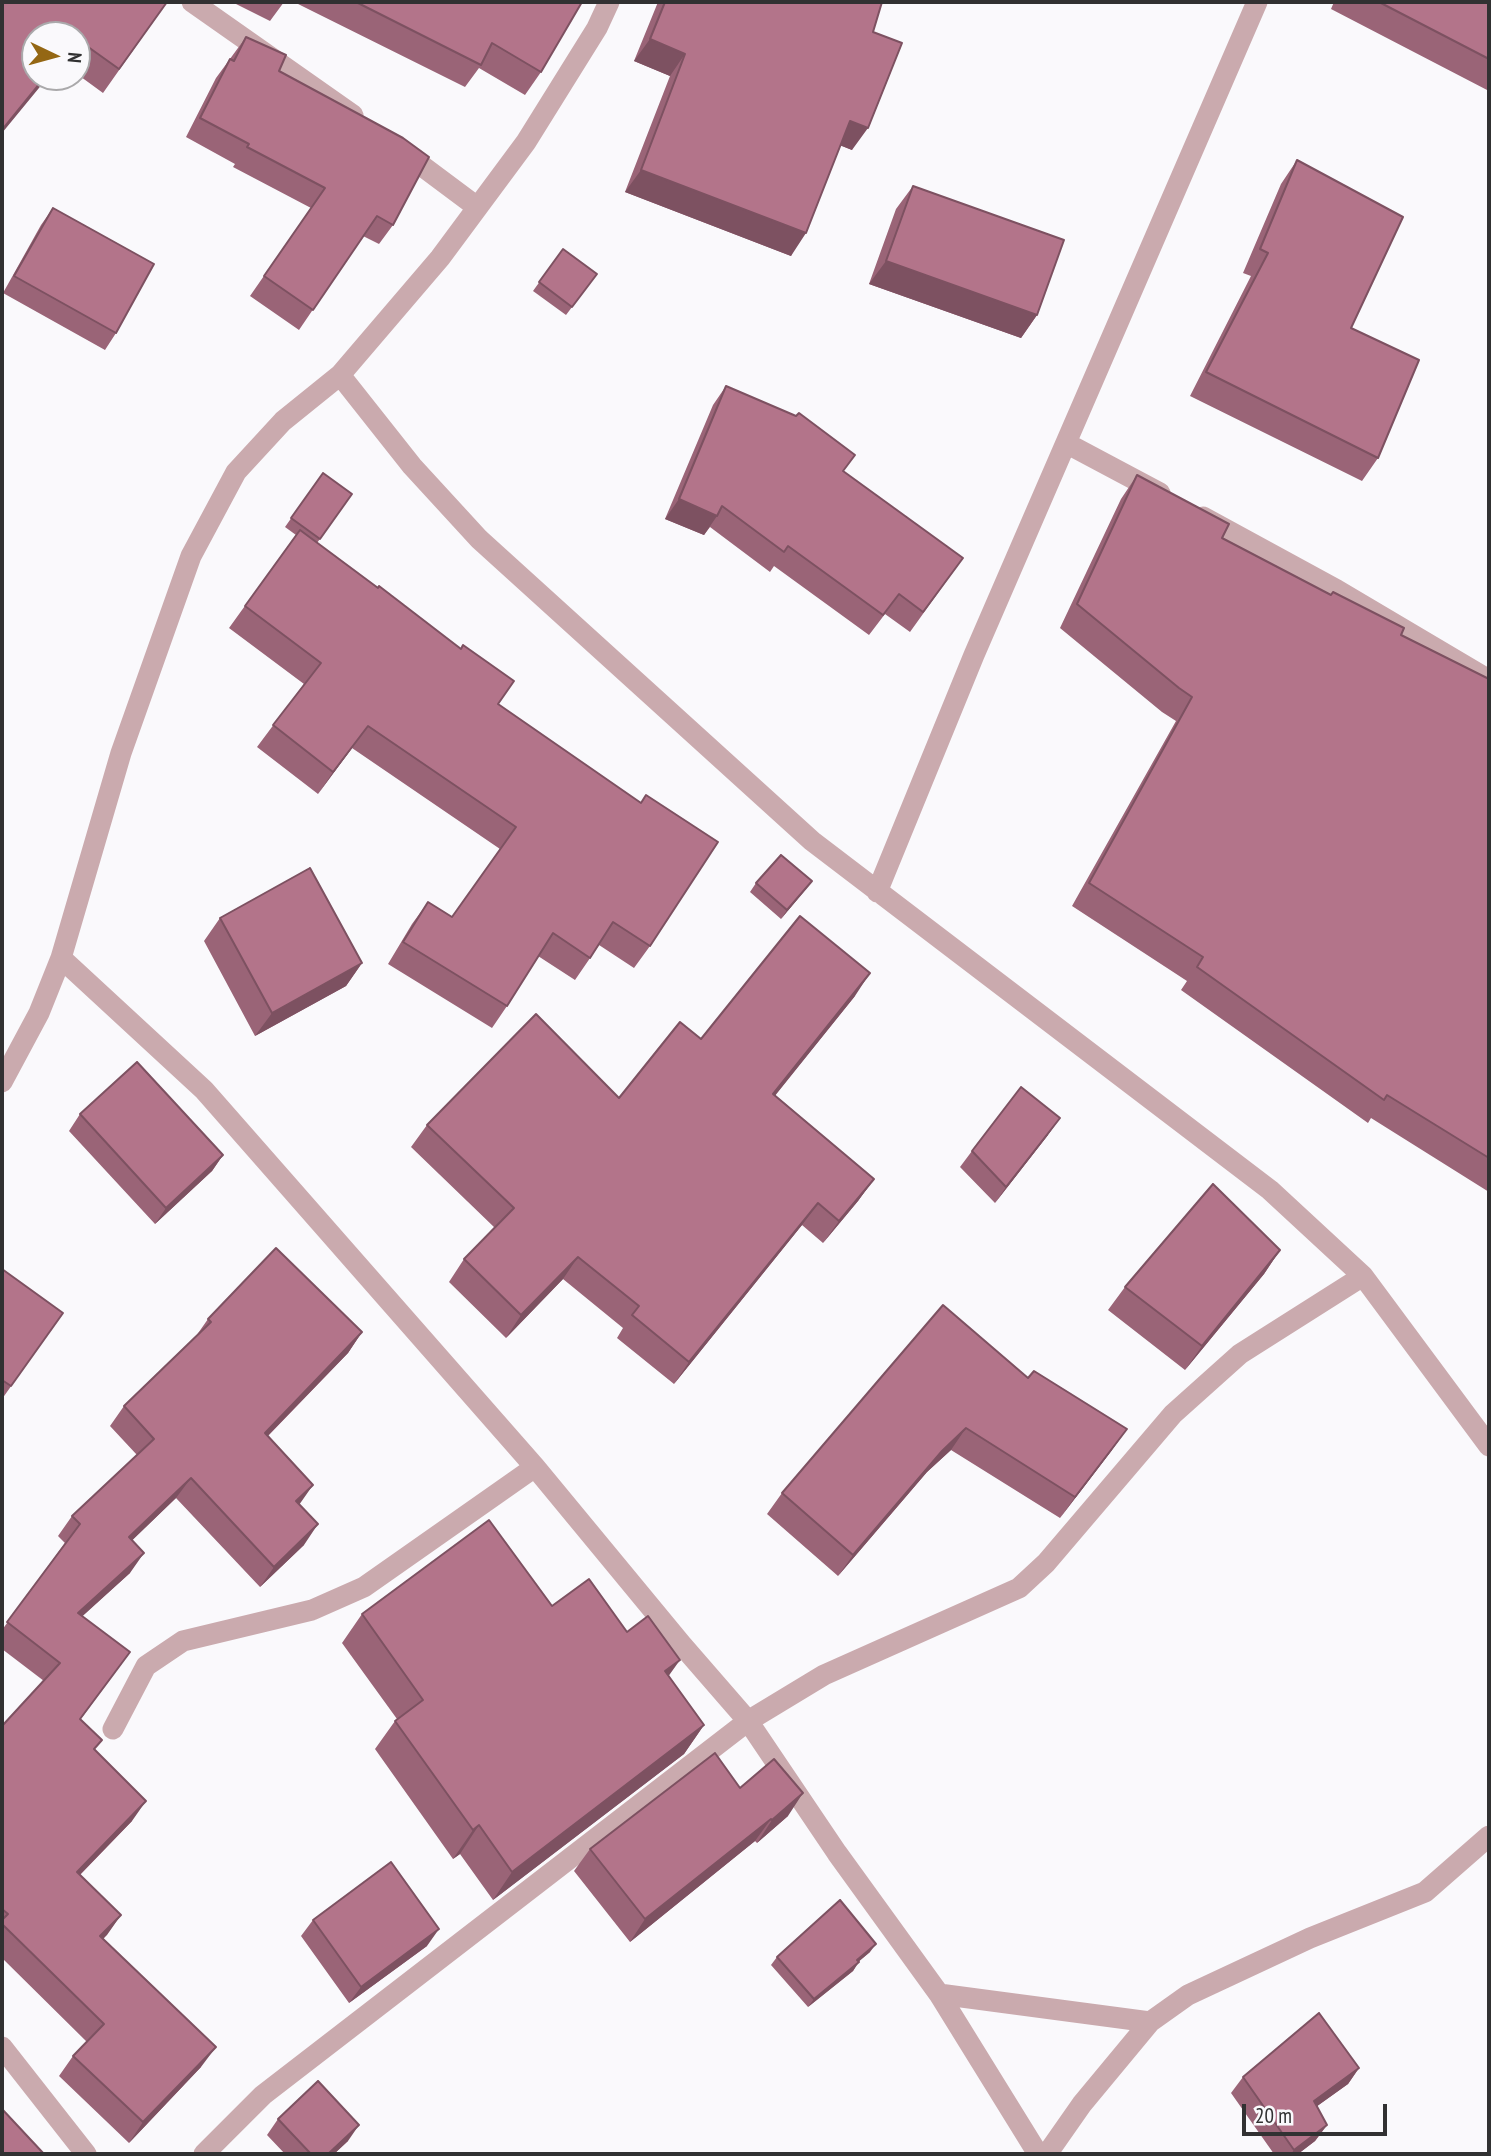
<!DOCTYPE html>
<html>
<head>
<meta charset="utf-8">
<style>
	body { margin:0 }
	#map { position:relative; width:1491px; height:2156px; overflow:hidden; background:#faf9fc; font-family:"PT Sans Narrow",sans-serif }
	canvas { display:block }
	.frame { position:absolute; inset:0; border:4px solid #313132; pointer-events:none }
	.north { position:absolute; left:21px; top:21px; width:70px; height:70px; box-sizing:border-box; background:#faf9fc; border:2px solid #aaa9ab; border-radius:50%; rotate:95deg; font-size:19px; font-weight:700; line-height:28px; text-align:center; color:#313132 }
	.north::after { content:''; display:block; margin:auto; width:24px; height:32px; background:#946714; clip-path:polygon(50% 0,100% 100%,50% 72%,0 100%) }
	.scale { position:absolute; left:1242px; top:2104px; width:145px; height:32px; box-sizing:border-box; border:4px solid #313132; border-top:0; padding-left:9px; font-size:21px; line-height:24px; white-space:nowrap; color:#313132; -webkit-text-stroke:5px #faf9fc; paint-order:stroke }
</style>
</head>
<body>
<div id="map">
<canvas width="1491" height="2156"></canvas>
<div class="frame"></div>
<div class="north">N</div>
<div class="scale">20 m</div>
</div>
<script>
const c = document.querySelector('canvas').getContext('2d');
c.lineJoin = 'round';
const toPath = rows => new Path2D(rows.map(r => 'M' + r).join(''));
function strokePath(path, color, width, dash) { c.strokeStyle = color; c.lineWidth = width; c.lineCap = dash ? 'butt' : 'round'; c.setLineDash(dash || []); c.stroke(path); }
function fillPath(path, color) { c.fillStyle = color; c.fill(path, 'evenodd'); }
const street = toPath([
	[192,2,353,115],
	[402,151,477,207],
	[340,375,412,466,479,539,812,841,1270,1190,1363,1276,1489,1446],
	[1066,443,1160,493],
	[1203,517,1337,590,1489,680],
	[877,892,974,655,1257,2],
	[61,958,204,1090,535,1467,682,1645,748,1721,837,1853,939,1994,1038,2154],
	[2,1082,39,1013,61,958,121,753,191,556,236,472,283,421,340,375,440,258,526,142,597,28,609,2],
	[113,1729,146,1666,183,1641,312,1610,364,1587,535,1467],
	[939,1994,1150,2022],
	[2,2047,86,2154],
	[204,2154,263,2095,748,1721,824,1675,1019,1588,1046,1563,1173,1414,1240,1354,1363,1276],
	[1047,2154,1082,2104,1150,2022,1188,1995,1310,1938,1425,1892,1489,1836]
]);
const wall = toPath([
	[2,2,167,2,103,93,77,74,77,35],
	[232,2,284,2,270,21],
	[294,2,582,2,541,72,525,95,479,68,465,87],
	[658,2,882,2,873,32,852,150,840,145,791,256,625,192,670,76,634,61],
	[1334,2,1489,2,1489,91,1331,9],
	[246,37,279,71,393,225,379,244,363,236,299,330,250,296,311,208,233,167,235,164,186,137,216,78],
	[1297,160,1351,328,1378,458,1362,481,1190,396,1251,276,1243,273,1281,184],
	[913,186,1037,315,1021,338,869,284,896,209],
	[53,208,116,333,105,350,3,293,41,225],
	[563,249,597,274,566,315,533,291],
	[726,386,963,558,910,632,885,614,869,635,774,566,770,572,710,527,704,535,665,519,713,405],
	[323,473,352,494,317,543,498,704,650,946,634,968,599,945,575,980,538,956,507,1006,492,1028,388,964,412,924,428,902,452,917,500,849,352,748,318,794,257,747,304,684,229,628,296,535,285,527],
	[1137,475,1222,538,1331,595,1333,592,1401,635,1489,679,1489,1192,1371,1118,1368,1123,1181,990,1187,981,1072,906,1176,721,1162,712,1060,628,1121,499],
	[812,881,781,919,750,892,756,883],
	[220,918,362,963,346,986,255,1036,204,941],
	[855,996,775,1095,874,1179,858,1201,823,1243,802,1225,674,1384,617,1338,623,1328,563,1279,506,1338,449,1282,464,1259,495,1228,411,1147,427,1125,619,1098,701,1039],
	[80,1114,223,1155,212,1171,155,1224,69,1131],
	[1048,1135,995,1203,960,1167,972,1151],
	[1280,1250,1264,1274,1185,1370,1108,1310,1125,1287],
	[2,1269,63,1313,2,1399],
	[943,1305,1112,1450,1060,1518,951,1450,927,1472,838,1576,767,1514,782,1493],
	[208,1319,362,1332,348,1353,268,1436,299,1504,304,1545,260,1587,176,1498,132,1540,130,1573,82,1616,130,1652,80,1720,132,1821,80,1875,121,1915,103,1939,201,2067,129,2143,59,2076,73,2056,87,2042,2,1958,2,1726,44,1681,2,1649,2,1630,65,1543,58,1536,72,1516,137,1455,110,1426,124,1406,194,1339],
	[552,1606,627,1632,669,1676,704,1725,684,1754,493,1900,460,1854,453,1859,375,1749,395,1721,397,1719,342,1643,362,1614],
	[740,1788,788,1816,757,1843,755,1841,630,1942,574,1871,590,1849],
	[313,1920,427,1946,349,2003,301,1936],
	[870,1952,858,1962,853,1971,808,2007,771,1965,777,1957],
	[1359,2068,1348,2084,1317,2106,1327,2125,1315,2141,1298,2154,1274,2154,1231,2093,1243,2077],
	[278,2119,348,2141,334,2154,285,2154,267,2135]
]);
const shadedWall = toPath([
	[650,39,685,54,670,76,634,61],
	[45,77,48,77,2,133,2,130],
	[850,121,868,128,852,150,834,143],
	[641,170,806,233,791,256,625,192],
	[886,261,1037,315,1021,338,869,284],
	[679,499,717,516,704,535,665,519],
	[368,726,352,748,318,794,333,772],
	[812,881,806,889,781,919,787,910],
	[362,963,346,986,255,1036,272,1013],
	[870,973,855,996,758,1117,773,1094],
	[1060,1118,1048,1135,995,1203,1006,1187],
	[223,1155,212,1171,155,1224,166,1208],
	[874,1179,858,1201,823,1243,839,1221],
	[818,1203,802,1225,674,1384,689,1362],
	[1280,1250,1264,1274,1185,1370,1202,1346],
	[578,1257,563,1279,506,1338,521,1315],
	[362,1332,348,1353,251,1453,265,1433],
	[966,1428,951,1450,927,1472,838,1576,853,1555,942,1451],
	[1127,1429,1112,1450,1060,1518,1075,1497],
	[191,1478,176,1498,115,1557,129,1537],
	[313,1485,299,1505,296,1501],
	[318,1524,304,1545,260,1587,274,1567],
	[144,1553,130,1573,64,1633,78,1613],
	[680,1660,660,1688,665,1671],
	[704,1725,684,1754,493,1900,512,1872],
	[803,1793,788,1816,757,1843,772,1820],
	[146,1801,132,1821,63,1892,77,1872],
	[771,1819,755,1841,630,1942,645,1919],
	[479,1825,460,1854,453,1859,473,1830],
	[121,1915,107,1935,86,1956,100,1936],
	[439,1929,427,1946,349,2003,361,1987],
	[876,1944,870,1952,851,1968,857,1960],
	[859,1962,853,1971,808,2007,814,1999],
	[216,2047,201,2067,129,2143,143,2122],
	[1359,2068,1348,2084,1302,2117,1314,2101],
	[359,2125,348,2141,334,2154,328,2154],
	[1327,2125,1315,2141,1298,2154,1291,2154,1294,2150]
]);
const building = toPath([
	[2,2,167,2,119,69,77,39,77,35,35,35,35,77,45,77,2,130,2,2],
	[356,2,582,2,541,72,492,43,481,65,356,2],
	[665,2,882,2,873,32,902,43,868,128,850,121,806,233,641,170,685,54,650,39,665,2],
	[1379,2,1489,2,1489,59,1379,2],
	[246,37,286,55,279,71,403,138,429,157,393,225,377,216,313,310,264,276,325,188,247,147,249,144,200,118,230,59,234,61,246,37],
	[1297,160,1403,217,1351,328,1419,360,1378,458,1206,372,1268,253,1260,249,1297,160],
	[913,186,1064,240,1037,315,886,261,913,186],
	[53,208,154,264,116,333,14,276,53,208],
	[563,249,597,274,572,307,539,282,563,249],
	[726,386,796,416,799,413,855,455,843,471,963,558,923,612,899,594,883,615,788,546,784,552,722,506,717,516,679,499,726,386],
	[323,473,352,494,320,539,291,518,323,473],
	[1137,475,1229,524,1222,538,1331,595,1333,592,1404,628,1401,635,1489,679,1489,1158,1387,1095,1384,1100,1197,967,1203,957,1089,883,1192,697,1179,688,1077,604,1137,475],
	[300,530,378,588,379,586,461,649,463,645,514,681,498,704,641,803,646,795,718,842,650,946,613,922,590,958,553,933,507,1006,403,942,428,902,452,917,516,827,368,726,333,772,273,725,321,663,245,606,300,530],
	[781,855,812,881,787,910,756,883,781,855],
	[310,868,362,963,272,1013,220,918,310,868],
	[800,916,870,973,773,1094,874,1179,839,1221,818,1203,689,1362,632,1315,639,1306,578,1257,521,1315,464,1259,514,1208,427,1125,536,1014,619,1098,680,1022,701,1039,800,916],
	[137,1062,223,1155,166,1208,80,1114,137,1062],
	[1021,1087,1060,1118,1006,1187,972,1151,1021,1087],
	[1213,1184,1280,1250,1202,1346,1125,1287,1213,1184],
	[276,1248,362,1332,265,1433,313,1485,296,1501,318,1524,274,1567,191,1478,129,1537,144,1553,78,1613,130,1652,80,1719,102,1740,94,1749,146,1801,77,1872,121,1915,100,1936,216,2047,143,2122,73,2056,104,2024,2,1924,2,1920,8,1914,2,1909,2,1726,60,1663,7,1622,80,1524,72,1516,154,1439,124,1406,211,1322,208,1319,276,1248],
	[2,1269,63,1313,11,1386,2,1380,2,1269],
	[943,1305,1028,1378,1034,1371,1127,1429,1075,1497,966,1428,942,1451,853,1555,782,1493,943,1305],
	[489,1520,552,1606,589,1579,627,1632,648,1616,680,1660,665,1671,704,1725,512,1872,479,1825,473,1830,395,1721,423,1700,362,1614,489,1520],
	[715,1753,740,1788,774,1759,803,1793,772,1820,771,1819,645,1919,590,1849,715,1753],
	[391,1862,439,1929,361,1987,313,1920,391,1862],
	[840,1900,876,1944,857,1960,859,1962,814,1999,777,1957,840,1900],
	[1319,2013,1359,2068,1314,2101,1327,2125,1294,2150,1243,2077,1319,2013],
	[318,2081,359,2125,328,2154,311,2154,278,2119,318,2081],
	[2,2109,44,2154,2,2154,2,2109]
]);
strokePath(street, '#caaaae', 21);
fillPath(wall, '#9a6477');
fillPath(shadedWall, '#7d5161');
fillPath(building, '#b3748a');
strokePath(building, '#7d5161', 2);
</script>
</body>
</html>
